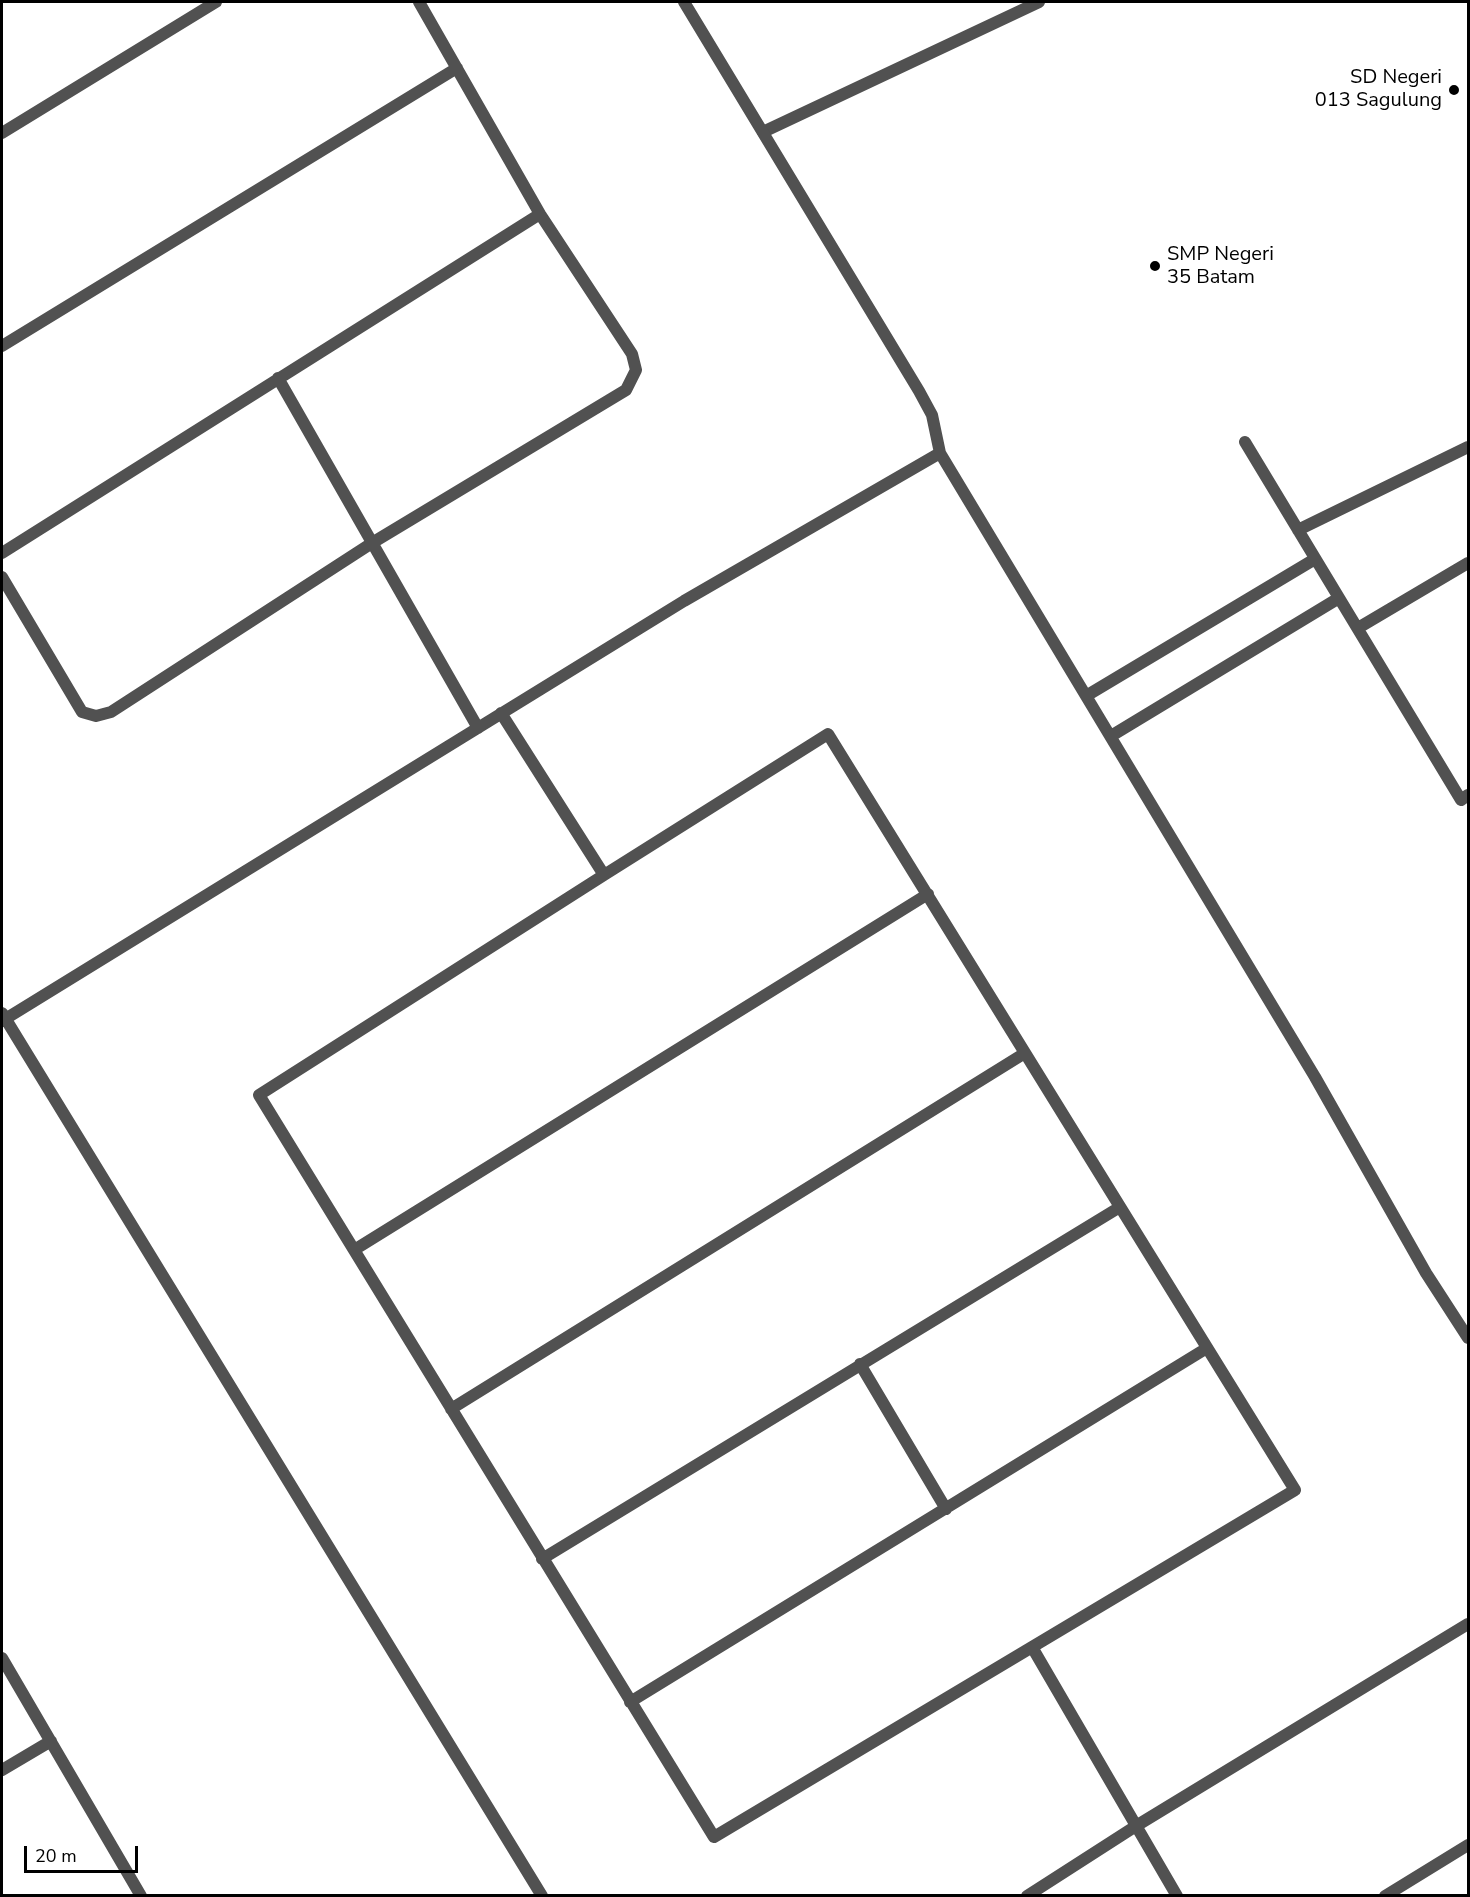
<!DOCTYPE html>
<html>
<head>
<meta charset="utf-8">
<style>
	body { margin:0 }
	#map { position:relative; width:1470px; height:1897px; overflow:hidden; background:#fff; font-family:"Nunito Sans",sans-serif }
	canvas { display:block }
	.frame { position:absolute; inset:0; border:3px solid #000; pointer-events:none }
	.scale { position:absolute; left:24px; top:1846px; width:114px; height:27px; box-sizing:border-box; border:3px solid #000; border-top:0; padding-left:8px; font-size:18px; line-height:21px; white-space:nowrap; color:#000; -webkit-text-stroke:4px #fff; paint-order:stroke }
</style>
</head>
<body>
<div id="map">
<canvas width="1470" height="1897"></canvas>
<div class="frame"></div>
<div class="scale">20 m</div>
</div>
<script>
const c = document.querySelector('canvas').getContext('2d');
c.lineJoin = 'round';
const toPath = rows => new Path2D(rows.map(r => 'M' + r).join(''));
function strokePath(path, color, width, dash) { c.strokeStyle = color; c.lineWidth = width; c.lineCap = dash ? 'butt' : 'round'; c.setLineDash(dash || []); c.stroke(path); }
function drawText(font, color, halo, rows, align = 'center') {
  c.font = font + ' "Nunito Sans",sans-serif'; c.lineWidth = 5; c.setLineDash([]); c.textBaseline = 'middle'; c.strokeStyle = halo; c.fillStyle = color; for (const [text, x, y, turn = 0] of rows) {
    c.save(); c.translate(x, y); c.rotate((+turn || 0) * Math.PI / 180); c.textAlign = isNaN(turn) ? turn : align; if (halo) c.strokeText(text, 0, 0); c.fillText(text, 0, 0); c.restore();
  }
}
const service = toPath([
	[763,132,1039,2]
]);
const minor = toPath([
	[684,2,919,391,932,415,940,453,1315,1077,1426,1273,1468,1338],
	[2,133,216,2],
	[2,346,457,68],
	[278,378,478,728],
	[1245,442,1461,800,1468,795],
	[1298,530,1468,447],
	[2,553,540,214],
	[2,577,82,712,96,716,111,712,372,543,626,390,636,370,632,354,540,214,419,2],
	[1358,628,1468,563],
	[1086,696,1315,559],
	[501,713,604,875,828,734,1295,1490,714,1837,259,1095,604,875],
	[1111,736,1339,598],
	[2,1013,542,1896],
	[2,1021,684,601,940,453],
	[354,1250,928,894],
	[860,1364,946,1509],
	[451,1409,1025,1053],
	[542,1559,1120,1207],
	[1032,1647,1177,1896],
	[2,1658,141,1896],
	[630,1702,1207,1348],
	[2,1770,51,1741],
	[1027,1896,1136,1826,1468,1624],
	[1385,1896,1468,1845]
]);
const markers = [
	[1454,90,6,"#000"],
	[1155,266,6,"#000"]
];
const poiNames = [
	["SD Negeri",1442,78],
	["013 Sagulung",1442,101],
	["SMP Negeri",1167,255,"left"],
	["35 Batam",1167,278,"left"]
];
strokePath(service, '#515151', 12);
strokePath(minor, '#515151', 12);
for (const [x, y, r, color] of markers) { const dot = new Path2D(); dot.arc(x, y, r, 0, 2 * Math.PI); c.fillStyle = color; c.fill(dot); strokePath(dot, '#fff', 2); }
drawText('20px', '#000', '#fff', poiNames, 'right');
</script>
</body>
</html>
